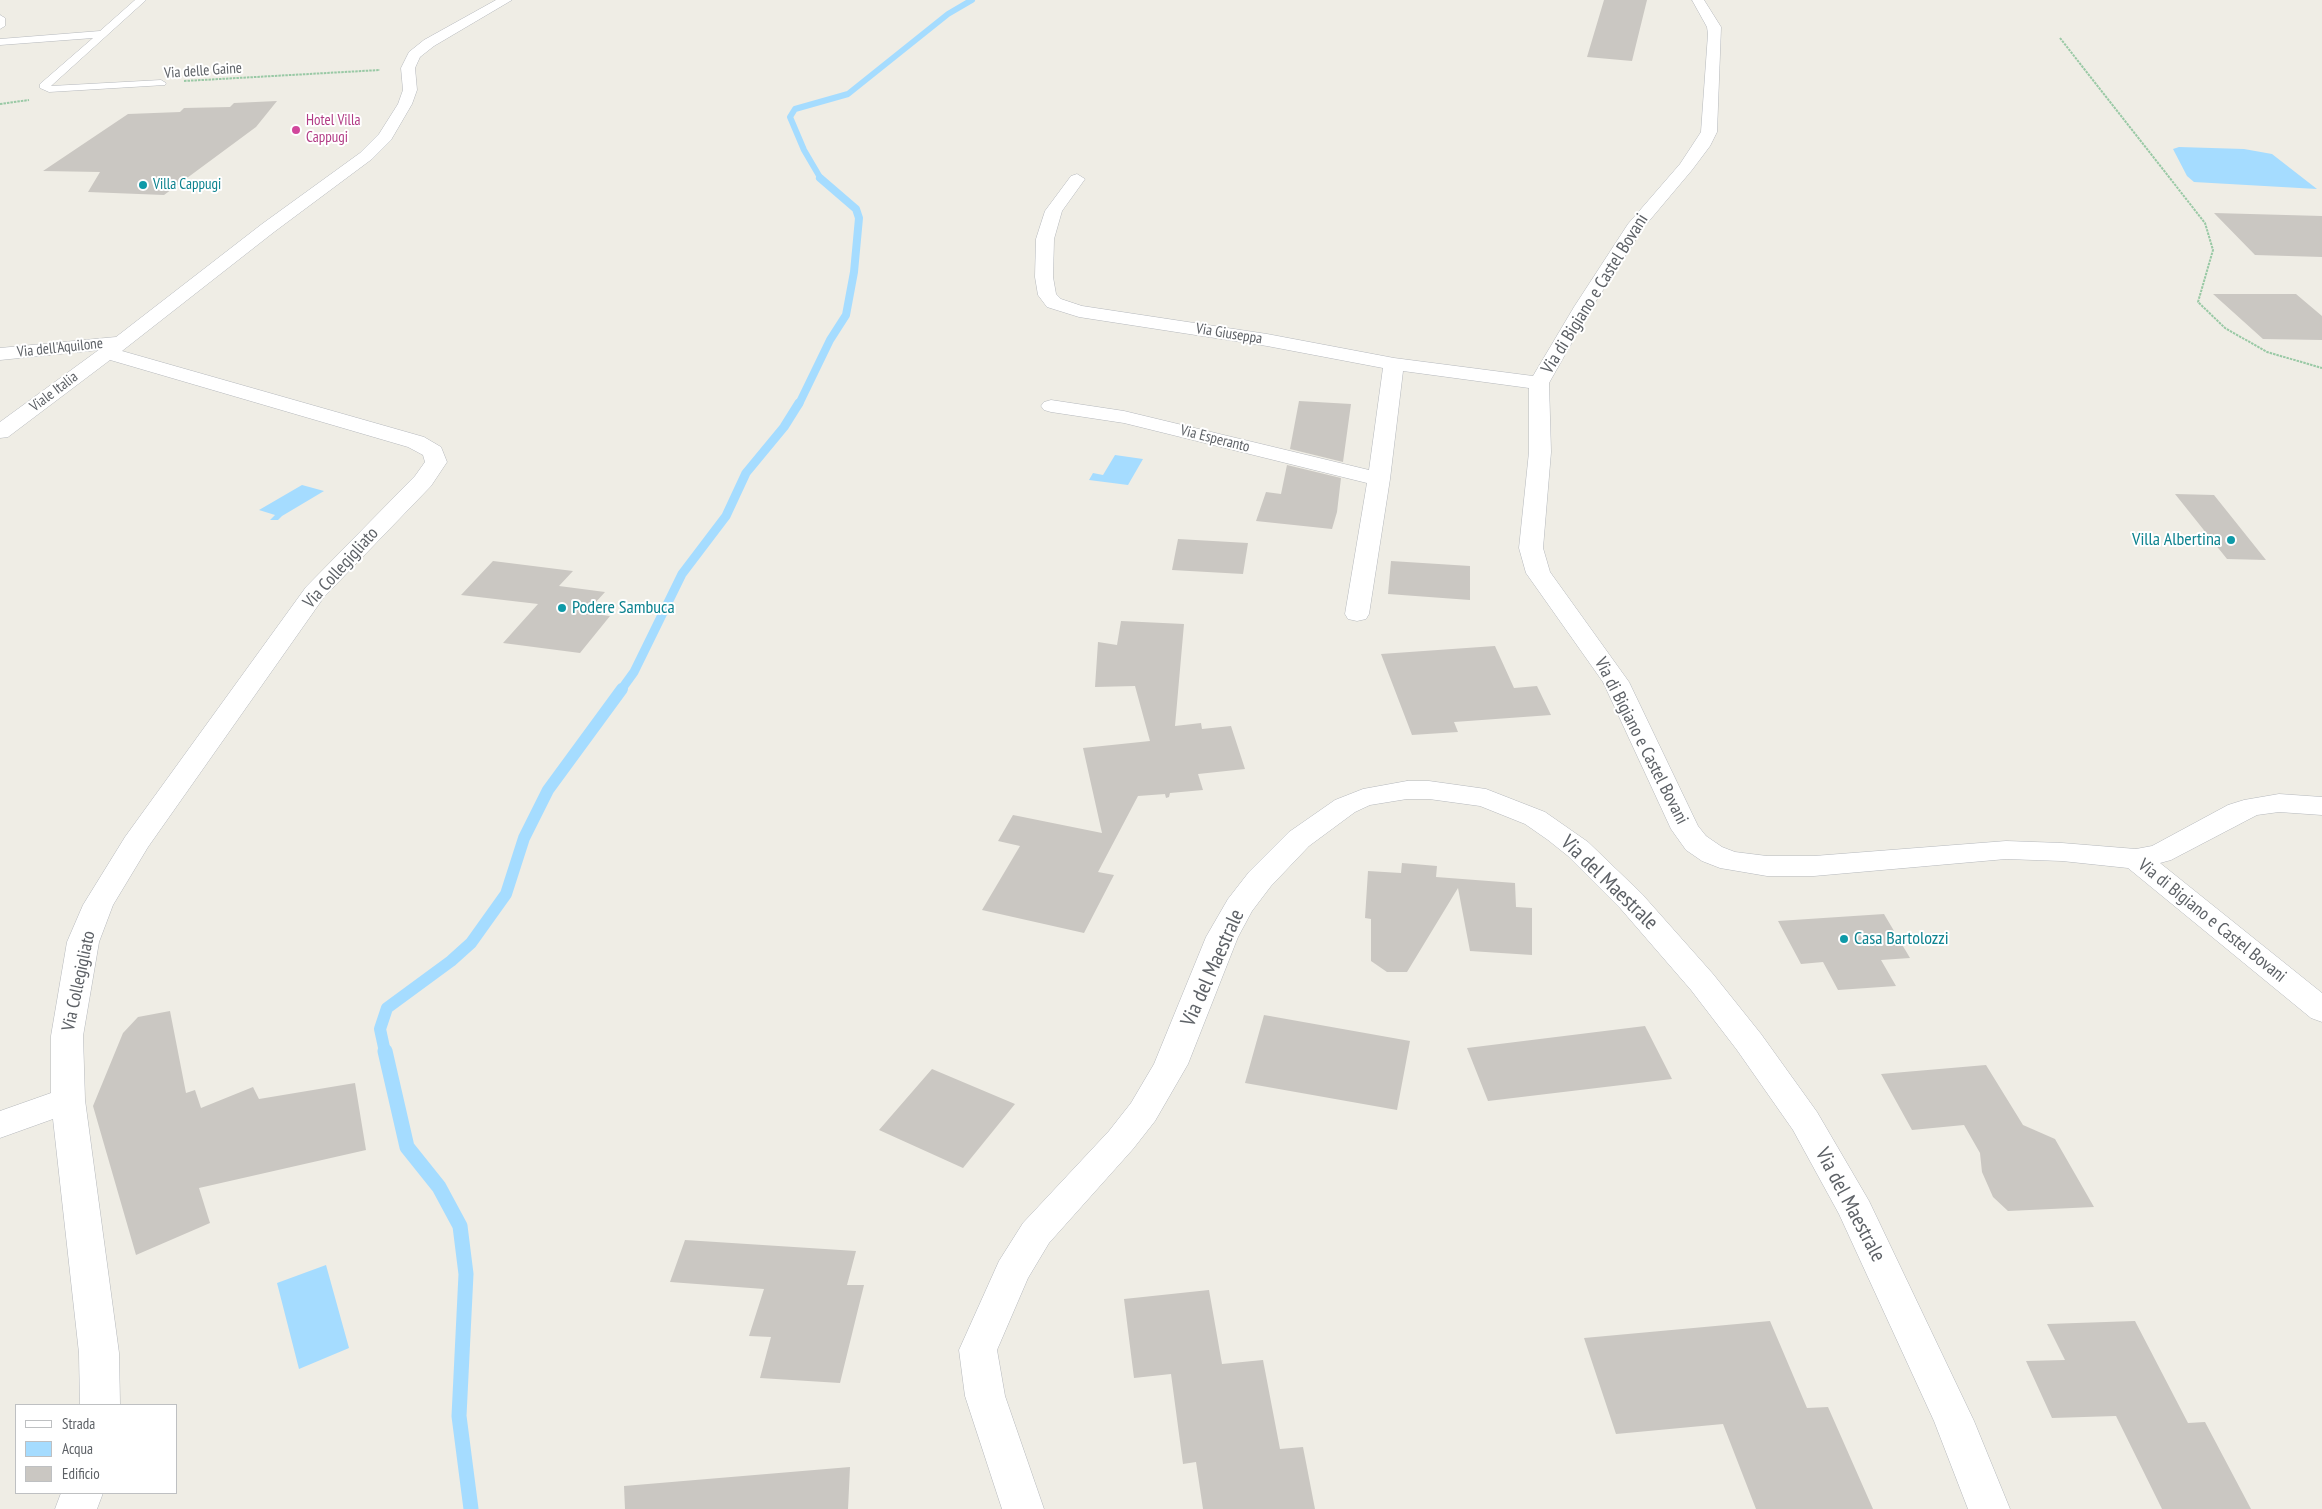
<!DOCTYPE html>
<html>
<head>
<meta charset="utf-8">
<style>
	body { margin:0 }
	#map { position:relative; width:2322px; height:1509px; overflow:hidden; background:#efede5; font-family:"PT Sans Narrow",sans-serif }
	canvas { display:block }
	.legend { position:absolute; left:15px; top:1404px; width:162px; height:90px; box-sizing:border-box; background:#fff; border:1px solid #bec0c2; margin:0; padding:6px 9px; list-style:none; font-size:15px; color:#5d6166 }
	.legend li { display:flex; align-items:center; gap:10px; height:25px }
	.legend b { width:25px; border:1px solid #bec0c2 }
</style>
</head>
<body>
<div id="map">
<canvas width="2322" height="1509"></canvas>
<ul class="legend">
<li><b style="height:6px;background:#fff"></b>Strada</li>
<li><b style="height:14px;background:#a5dcff"></b>Acqua</li>
<li><b style="height:14px;background:#cac7c2"></b>Edificio</li>
</ul>
</div>
<script>
const c = document.querySelector('canvas').getContext('2d');
c.lineJoin = 'round';
function fillPath(path, color) { c.fillStyle = color; c.fill(path, 'evenodd'); }
const toPath = rows => new Path2D(rows.map(r => 'M' + r).join(''));
function strokePath(path, color, width, dash) { c.strokeStyle = color; c.lineWidth = width; c.lineCap = dash ? 'butt' : 'round'; c.setLineDash(dash || []); c.stroke(path); }
function drawText(font, color, halo, rows, align = 'center') {
  c.font = font + ' "PT Sans Narrow",sans-serif'; c.lineWidth = 4; c.setLineDash([]); c.textBaseline = 'middle'; c.strokeStyle = halo; c.fillStyle = color; for (const [text, x, y, turn = 0] of rows) {
    c.save(); c.translate(x, y); c.rotate((+turn || 0) * Math.PI / 180); c.textAlign = isNaN(turn) ? turn : align; if (halo) c.strokeText(text, 0, 0); c.fillText(text, 0, 0); c.restore();
  }
}
const water = toPath([
	[2179,147,2244,149,2272,154,2317,189,2194,182,2187,176,2173,149],
	[1115,455,1143,459,1128,485,1089,480,1093,473,1103,475],
	[302,485,324,491,282,516,278,520,270,520,275,515,259,510],
	[326,1265,349,1348,299,1369,277,1283]
]);
const streamFar4 = toPath([
	[821,179,804,150,790,117,795,109,848,94,948,14,972,0]
]);
const streamFar3 = toPath([
	[799,404,830,340,846,315,854,272,859,218,856,209,820,178]
]);
const streamFar2 = toPath([
	[621,690,634,672,682,574,726,516,746,473,784,427,799,403]
]);
const streamFar1 = toPath([
	[385,1052,380,1029,387,1008,451,961,471,943,506,894,524,838,548,790,622,689]
]);
const stream = toPath([
	[385,1051,407,1147,439,1187,460,1226,466,1274,459,1416,471,1509]
]);
const building = toPath([
	[1604,0,1647,0,1632,61,1587,57],
	[277,101,256,127,164,195,88,192,100,172,43,171,128,114,180,112,184,108,230,107,234,103],
	[2214,213,2322,216,2322,257,2255,255],
	[2213,294,2296,294,2322,316,2322,340,2263,339],
	[1299,401,1351,404,1343,462,1290,449],
	[1287,465,1341,478,1337,512,1332,529,1256,521,1266,492,1281,494],
	[2175,494,2214,495,2266,560,2227,559],
	[1178,539,1248,543,1243,574,1172,570],
	[493,561,573,571,559,586,605,592,586,613,610,616,580,653,503,643,538,604,461,595],
	[1391,561,1470,566,1470,600,1388,594],
	[1121,621,1184,624,1175,726,1201,723,1202,729,1231,726,1245,769,1198,774,1203,790,1170,793,1169,797,1166,798,1165,794,1138,796,1098,872,1114,875,1084,933,982,910,1020,846,998,841,1013,815,1102,833,1083,748,1150,741,1135,686,1095,687,1098,642,1117,645],
	[1495,646,1514,688,1537,686,1551,715,1454,722,1458,732,1412,735,1381,654],
	[1402,863,1437,866,1436,877,1515,883,1516,907,1532,908,1532,955,1470,951,1458,888,1407,972,1387,972,1371,961,1371,919,1365,918,1368,871,1401,873],
	[1884,914,1910,958,1881,960,1896,986,1838,990,1823,962,1801,964,1778,921],
	[170,1011,186,1093,195,1090,201,1108,253,1087,259,1099,355,1083,366,1150,199,1188,210,1223,136,1255,93,1106,123,1033,138,1017],
	[1264,1015,1410,1041,1397,1110,1245,1083],
	[1645,1026,1672,1079,1488,1101,1467,1048],
	[1986,1065,2023,1125,2055,1139,2094,1207,2008,1211,1993,1197,1982,1172,1980,1153,1964,1125,1912,1130,1881,1074],
	[932,1069,1015,1104,963,1168,879,1130],
	[685,1240,856,1251,847,1285,864,1285,840,1383,760,1378,771,1337,749,1336,764,1289,670,1282],
	[1209,1290,1222,1364,1263,1360,1280,1449,1303,1447,1315,1509,1203,1509,1196,1462,1183,1464,1171,1374,1134,1378,1124,1299],
	[1770,1321,1807,1408,1828,1407,1873,1509,1756,1509,1723,1424,1616,1434,1584,1338],
	[2135,1321,2188,1423,2205,1422,2251,1509,2162,1509,2116,1416,2052,1418,2026,1361,2065,1360,2047,1324],
	[850,1467,848,1509,625,1509,624,1486]
]);
const path = toPath([
	[2060,38,2205,223,2213,250,2198,302,2225,328,2267,352,2322,368],
	[184,81,380,70],
	[0,104,29,100]
]);
const service = toPath([
	[135,0,146,0,51,86,161,80,166,83,165,85,49,92,40,88,40,84,93,38,0,45,0,39,100,31,135,0],
	[0,15,5,18,5,26,0,29,0,15]
]);
const minor = toPath([
	[496,0,512,0,434,46,420,57,415,68,417,90,412,104,391,140,372,159,274,232,122,351,424,437,441,447,447,462,431,486,324,597,148,847,113,905,99,942,83,1036,85,1100,119,1353,120,1405,80,1405,79,1353,53,1119,0,1138,0,1111,51,1093,51,1036,67,942,83,905,125,837,306,587,415,476,425,462,423,455,408,447,100,357,97,353,99,350,0,360,0,348,116,337,262,224,360,153,379,134,398,104,403,90,401,68,409,52,424,40,496,0],
	[1692,0,1704,0,1721,27,1717,132,1710,146,1692,170,1644,227,1592,307,1549,383,1551,452,1543,548,1550,572,1629,682,1698,826,1706,836,1722,847,1735,852,1767,856,1814,856,2006,841,2062,843,2136,849,2152,846,2228,805,2244,800,2279,794,2322,797,2322,815,2279,812,2257,815,2171,860,2160,863,2322,993,2322,1022,2311,1018,2128,868,2062,861,2006,859,1814,876,1767,876,1720,868,1702,861,1686,850,1671,829,1603,682,1526,573,1519,548,1529,452,1529,388,1403,371,1390,479,1369,614,1366,619,1357,621,1348,619,1345,614,1367,483,1124,423,1051,412,1044,410,1041,406,1044,402,1051,400,1124,411,1369,470,1383,368,1267,346,1079,317,1047,307,1038,295,1035,277,1036,239,1045,211,1071,176,1077,174,1085,179,1062,211,1054,239,1053,277,1056,294,1061,299,1082,306,1267,334,1394,358,1533,376,1574,307,1628,224,1680,164,1701,132,1708,34,1707,27,1692,0],
	[1407,781,1429,781,1486,789,1545,812,1588,842,1642,894,1713,974,1761,1034,1817,1112,1869,1201,1974,1421,2010,1509,1968,1509,1934,1421,1839,1214,1793,1130,1737,1050,1691,990,1620,908,1568,856,1548,840,1525,824,1480,806,1429,799,1407,799,1370,805,1355,812,1309,846,1271,886,1252,911,1238,937,1188,1064,1155,1121,1133,1149,1049,1243,1028,1278,997,1350,1005,1396,1044,1509,1002,1509,965,1396,959,1350,999,1261,1023,1223,1109,1131,1131,1103,1154,1064,1206,937,1228,899,1249,872,1289,832,1335,800,1363,789,1407,781],
	[61,1493,103,1493,97,1509,55,1509,61,1493]
]);
const tertiary = toPath([
	[107,347,114,349,117,353,114,357,8,437,0,438,0,422,100,349,107,347]
]);
const markers = [
	[296,130,5,"#d1479c"],
	[143,185,5,"#0f9aa8"],
	[2231,540,5,"#0f9aa8"],
	[562,608,5,"#0f9aa8"],
	[1844,939,5,"#0f9aa8"]
];
const farStreetnames = [
	["Via delle Gaine",203,71,-4],
	["Via Giuseppa",1229,334,9],
	["Via dell'Aquilone",60,348,-6],
	["Viale Italia",54,392,-37],
	["Via Esperanto",1215,439,14]
];
const farHotelnames = [
	["Hotel Villa",306,121],
	["Cappugi",306,138]
];
const farCulturenames = [
	["Villa Cappugi",153,185]
];
const streetNames = [
	["Via di Bigiano e Castel Bovani",1595,294,-58],
	["Via Collegigliato",341,568,-48],
	["Via di Bigiano e Castel Bovani",1641,741,63],
	["Via di Bigiano e Castel Bovani",2212,921,39],
	["Via Collegigliato",79,981,-78]
];
const cultureNames = [
	["Villa Albertina",2221,540,"right"],
	["Podere Sambuca",572,608],
	["Casa Bartolozzi",1854,939]
];
const nearStreetnames = [
	["Via del Maestrale",1609,883,44],
	["Via del Maestrale",1213,968,-66],
	["Via del Maestrale",1850,1205,62]
];
fillPath(water, '#a5dcff');
strokePath(streamFar4, '#a5dcff', 6);
strokePath(streamFar3, '#a5dcff', 8);
strokePath(streamFar2, '#a5dcff', 9);
strokePath(streamFar1, '#a5dcff', 12);
strokePath(stream, '#a5dcff', 15);
fillPath(building, '#cac7c2');
strokePath(service, '#b5b8bc', 1);
strokePath(minor, '#b5b8bc', 1);
strokePath(tertiary, '#b5b8bc', 1);
strokePath(path, '#99c9a5', 2, [2.5, 1]);
fillPath(service, '#fff');
fillPath(minor, '#fff');
fillPath(tertiary, '#fff');
for (const [x, y, r, color] of markers) { const dot = new Path2D(); dot.arc(x, y, r, 0, 2 * Math.PI); c.fillStyle = color; c.fill(dot); strokePath(dot, '#fff', 2); }
drawText('15px', '#5d6166', '#fff', farStreetnames);
drawText('15px', '#b23c85', '#fff', farHotelnames, 'left');
drawText('15px', '#0d838f', '#fff', farCulturenames, 'left');
drawText('18px', '#5d6166', '#fff', streetNames);
drawText('18px', '#0d838f', '#fff', cultureNames, 'left');
drawText('21px', '#5d6166', '#fff', nearStreetnames);
</script>
</body>
</html>
